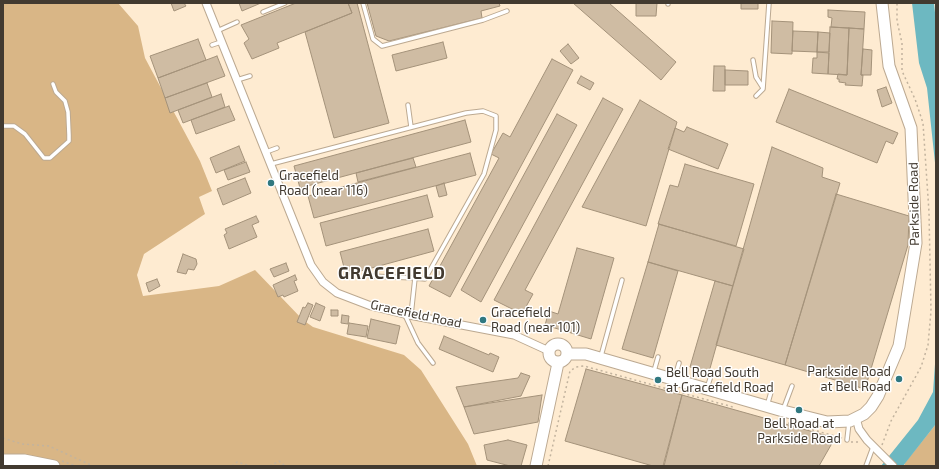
<!DOCTYPE html>
<html>
<head>
<meta charset="utf-8">
<style>
	body { margin:0 }
	#map { position:relative; width:939px; height:469px; overflow:hidden; background:#feebd1; font-family:"Exo 2",sans-serif }
	canvas { display:block }
	.frame { position:absolute; inset:0; border:4px solid #423a30; pointer-events:none }
</style>
</head>
<body>
<div id="map">
<canvas width="939" height="469"></canvas>
<div class="frame"></div>
</div>
<script>
const c = document.querySelector('canvas').getContext('2d');
c.lineJoin = 'round';
function fillPath(path, color) { c.fillStyle = color; c.fill(path, 'evenodd'); }
const toPath = rows => new Path2D(rows.map(r => 'M' + r).join(''));
function strokePath(path, color, width, dash) { c.strokeStyle = color; c.lineWidth = width; c.lineCap = dash ? 'butt' : 'round'; c.setLineDash(dash || []); c.stroke(path); }
function drawText(font, color, halo, rows, align = 'center') {
  c.font = font + ' "Exo 2",sans-serif'; c.lineWidth = 3; c.setLineDash([]); c.textBaseline = 'middle'; c.strokeStyle = halo; c.fillStyle = color; for (const [text, x, y, turn = 0] of rows) {
    c.save(); c.translate(x, y); c.rotate((+turn || 0) * Math.PI / 180); c.textAlign = isNaN(turn) ? turn : align; if (halo) c.strokeText(text, 0, 0); c.fillText(text, 0, 0); c.restore();
  }
}
const green = toPath([
	[3,3,118,3,138,26,145,58,200,161,212,191,199,197,205,214,144,254,137,275,143,296,219,286,255,270,303,320,313,327,404,355,421,370,468,444,477,466,3,466],
	[936,424,936,466,906,466,904,464]
]);
const water = toPath([
	[912,3,934,3,936,22,936,172,927,88,919,63],
	[936,350,936,424,903,466,881,466,918,420,933,392]
]);
const building = toPath([
	[171,3,184,3,186,6,174,11,171,3],
	[239,3,261,3,242,11,239,3],
	[296,3,348,3,352,13,277,43,279,48,252,59,244,43,249,39,241,25,296,3],
	[348,3,357,3,389,123,334,138,305,32,352,13,348,3],
	[367,3,499,3,500,6,481,11,482,18,389,41,376,36,367,3],
	[573,3,609,3,676,62,661,80,573,3],
	[636,3,657,3,656,16,636,16,636,3],
	[741,3,758,3,758,9,741,9,741,3],
	[828,10,865,12,864,29,831,27,832,18,828,17,828,10],
	[772,21,793,22,792,54,771,53,772,21],
	[830,27,849,28,847,75,828,74,830,27],
	[849,28,864,29,861,75,863,75,862,86,845,85,846,83,839,82,839,79,837,79,838,74,847,75,849,28],
	[793,31,818,32,817,52,792,51,793,31],
	[818,32,830,33,829,52,817,52,818,32],
	[198,39,206,60,158,78,150,56,198,39],
	[443,42,447,58,396,71,392,55,443,42],
	[568,44,579,58,571,64,560,51,568,44],
	[863,49,872,50,871,75,861,75,863,49],
	[817,52,829,53,828,74,812,73,813,58,817,58,817,52],
	[217,56,225,76,165,98,158,78,217,56],
	[552,59,573,70,450,297,429,286,499,158,491,154,503,133,510,137,552,59],
	[714,66,725,66,725,91,713,91,714,66],
	[725,70,748,71,748,85,725,85,725,70],
	[581,76,594,83,590,90,577,83,581,76],
	[207,83,212,97,170,113,165,98,207,83],
	[886,87,892,103,882,107,877,90,886,87],
	[789,89,898,133,893,144,886,141,877,163,776,122,789,89],
	[221,94,225,107,183,123,178,110,221,94],
	[603,98,623,109,525,290,533,294,522,314,494,300,603,98],
	[640,100,677,122,646,226,582,207,640,100],
	[229,106,235,120,196,134,191,120,229,106],
	[557,114,577,125,481,302,461,290,557,114],
	[465,120,471,142,300,188,294,166,465,120],
	[687,127,728,144,718,169,668,149,675,128,684,132,687,127],
	[239,146,245,161,216,173,210,158,239,146],
	[772,147,823,168,822,177,840,183,785,365,716,345,772,147],
	[470,153,476,175,314,218,308,196,470,153],
	[413,158,416,167,358,182,356,173,413,158],
	[246,162,250,172,228,180,224,170,246,162],
	[685,164,754,184,736,246,658,224,670,185,678,187,685,164],
	[245,178,251,193,223,205,217,189,245,178],
	[444,183,447,195,439,197,436,186,444,183],
	[836,194,909,216,908,245,865,389,785,365,836,194],
	[427,195,433,217,326,246,320,223,427,195],
	[256,216,259,222,252,225,257,237,229,249,224,235,227,233,225,229,256,216],
	[659,224,744,249,733,286,648,262,659,224],
	[428,229,434,251,346,275,340,252,428,229],
	[577,248,614,258,591,339,545,325,549,311,558,314,577,248],
	[183,254,196,259,197,264,194,270,188,269,186,274,177,272,183,254],
	[648,262,678,271,653,358,622,349,648,262],
	[286,263,289,271,274,277,270,269,286,263],
	[295,275,297,280,294,281,298,291,284,297,283,295,278,297,273,285,295,275],
	[157,279,160,286,149,292,146,283,157,279],
	[715,281,733,286,709,372,690,367,715,281],
	[308,303,313,305,305,325,297,322,303,307,305,308,308,303],
	[316,303,325,307,320,321,310,317,316,303],
	[331,310,338,310,338,316,331,316,331,310],
	[342,315,349,316,348,324,341,323,342,315],
	[371,319,400,326,396,344,367,338,371,319],
	[349,323,368,326,366,337,347,334,349,323],
	[444,336,489,355,490,353,499,357,493,372,439,349,444,336],
	[586,369,682,395,663,466,653,466,565,441,586,369],
	[521,373,530,376,521,396,464,407,456,387,518,378,521,373],
	[542,395,538,422,474,434,464,407,542,395],
	[682,395,835,438,819,466,664,466,682,395],
	[508,440,527,445,521,466,510,466,487,460,484,445,508,440]
]);
const path = toPath([
	[788,423,842,438],
	[3,438,22,444,49,446,93,466],
	[851,442,859,442],
	[882,445,891,421,921,367,928,345,931,311,929,212,923,123,915,99,902,71,902,43,897,21,897,3],
	[62,461,76,466],
	[232,466,237,462,250,466],
	[270,466,279,461,285,466],
	[548,466,570,371,576,367,584,366,733,407]
]);
const service = toPath([
	[363,3,373,39,382,46,483,20,507,11],
	[668,4,668,3],
	[263,12,285,3],
	[217,31,237,22],
	[212,45,221,42],
	[753,60,756,77,763,88],
	[237,80,250,76],
	[756,96,763,89,769,3],
	[408,105,411,127],
	[3,126,14,126,25,134,44,158,50,158,69,141,69,135,68,112,65,101,56,92,53,84],
	[266,152,277,148],
	[271,164,466,113,483,111,496,116,496,130,484,174,425,279,415,278,411,315],
	[370,276,415,278],
	[405,315,418,343,433,363],
	[601,356,622,280],
	[654,371,658,357],
	[675,377,679,363],
	[707,388,711,376],
	[767,406,771,392],
	[783,410,792,386],
	[847,440,849,422],
	[866,466,873,447]
]);
const minor = toPath([
	[206,3,311,265,323,282,337,293,371,306,404,314,514,335,549,351],
	[856,418,859,429,867,440,893,466]
]);
const secondary = toPath([
	'549 353a9 9 0 1 1 18 0a9 9 0 1 1-18 0Z',
	[568,354,586,354,783,411,827,422,850,421,864,414,871,407,878,396,899,346,916,243,911,128,889,66,882,3],
	[3,460,24,460,54,466],
	[536,466,558,363]
]);
const markers = [
	[271,183,4,"#307880"],
	[483,320,4,"#307880"],
	[899,379,4,"#307880"],
	[658,380,4,"#307880"],
	[799,410,4,"#307880"]
];
const poiNames = [
	["Gracefield",279,176],
	["Road (near 116)",279,191],
	["Gracefield",491,313],
	["Road (near 101)",491,328],
	["Parkside Road",891,372,"right"],
	["at Bell Road",891,387,"right"],
	["Bell Road South",666,373],
	["at Gracefield Road",666,388],
	["Bell Road at",799,424,"center"],
	["Parkside Road",799,439,"center"]
];
const streetNames = [
	["Parkside Road",914,204,-91],
	["Gracefield Road",416,314,12]
];
const districtNames = [
	["GRACEFIELD",392,273]
];
fillPath(green, '#d9b686');
fillPath(water, '#6db8c1');
fillPath(building, '#cfbca3');
strokePath(building, '#a4927a', 1);
strokePath(service, '#bca991', 5.5);
strokePath(minor, '#bca991', 9);
strokePath(secondary, '#bca991', 13);
strokePath(path, '#c2b39e', 1.5, [2, 3]);
strokePath(service, '#fff', 3.5);
strokePath(minor, '#fff', 7);
strokePath(secondary, '#fff', 11);
for (const [x, y, r, color] of markers) { const dot = new Path2D(); dot.arc(x, y, r, 0, 2 * Math.PI); c.fillStyle = color; c.fill(dot); strokePath(dot, '#fff', 1.5); }
drawText('13px', '#423a30', '#fff', poiNames, 'left');
drawText('13px', '#423a30', '#fff', streetNames);
c.letterSpacing = '1px';
drawText('bold 17px', '#423a30', '#fff', districtNames);
c.letterSpacing = '0px';
</script>
</body>
</html>
